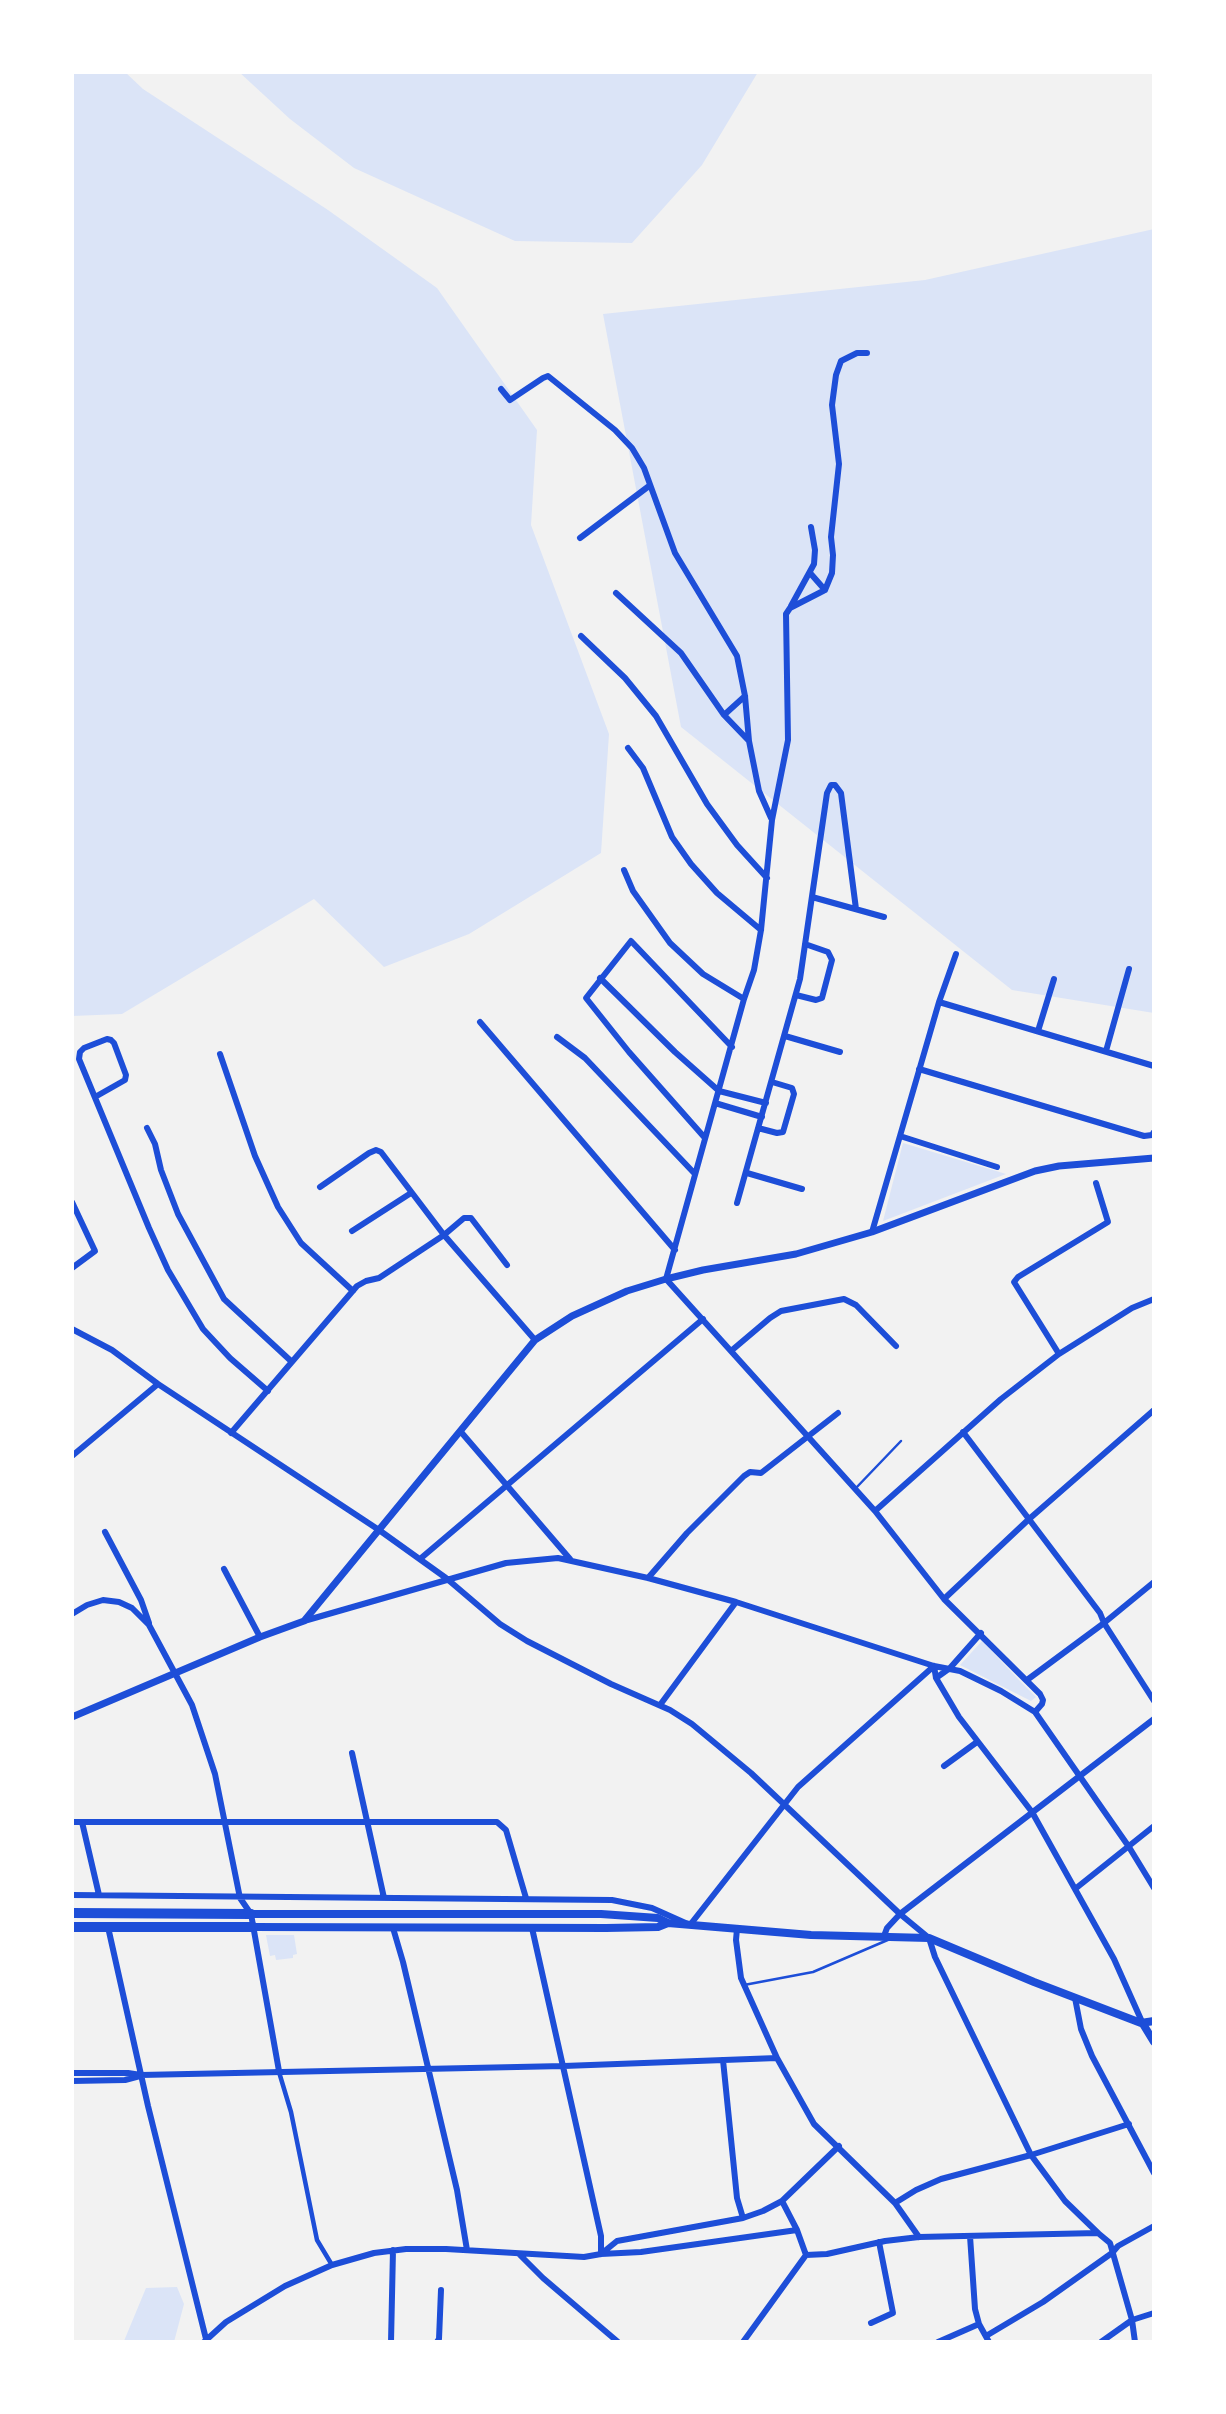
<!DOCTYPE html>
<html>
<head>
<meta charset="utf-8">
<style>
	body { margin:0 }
	#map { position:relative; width:1226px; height:2414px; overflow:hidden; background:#f2f2f2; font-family:Raleway,sans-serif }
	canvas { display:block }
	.frame { position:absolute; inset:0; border:74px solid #fff; pointer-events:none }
</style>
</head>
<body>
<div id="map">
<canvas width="1226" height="2414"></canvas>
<div class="frame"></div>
</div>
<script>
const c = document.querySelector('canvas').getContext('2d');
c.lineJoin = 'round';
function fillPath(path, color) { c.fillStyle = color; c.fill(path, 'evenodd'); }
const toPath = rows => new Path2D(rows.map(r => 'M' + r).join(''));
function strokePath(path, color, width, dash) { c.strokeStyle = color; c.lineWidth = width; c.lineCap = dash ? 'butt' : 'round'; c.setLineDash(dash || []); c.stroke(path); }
const green = toPath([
	[72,72,125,72,143,89,328,210,437,288,537,430,531,525,609,734,601,853,469,934,384,967,314,899,122,1014,72,1016],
	[239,72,758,72,702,165,632,243,515,241,354,168,290,119],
	[1154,229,1154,1013,1012,990,681,727,603,314,925,280],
	[903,1143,1006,1174,883,1221],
	[982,1641,1020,1681,1036,1697,1031,1701,960,1665],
	[266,1935,294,1935,297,1954,293,1955,293,1958,276,1960,275,1955,270,1956],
	[177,2287,184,2304,174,2342,121,2342,124,2341,146,2288]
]);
const service = toPath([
	[855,1489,901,1441],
	[744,1985,813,1972,890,1939]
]);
const pedestrian = toPath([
	[279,2072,291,2112,317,2240,332,2265]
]);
const minor = toPath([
	[867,353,857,353,841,361,836,375,832,405,839,464,831,537,833,555,832,573,825,590,790,608,786,614,788,740,772,820,761,930,754,970,744,999,666,1279,875,1511,944,1599,1040,1694,1043,1700,1042,1704,1035,1712],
	[501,389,510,400,543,378,548,376,615,430,632,448,644,468,675,553,737,656,745,696,749,741],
	[580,538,649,486],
	[811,574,825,590],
	[616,593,681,653,724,715,749,741,759,791,771,818],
	[791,606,814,564,815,550,811,527],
	[581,636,625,678,656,716,707,804,737,845,767,878],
	[724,715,745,696],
	[628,748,643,768,672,837,691,864,717,893,761,930],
	[624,870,633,891,670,943,703,974,744,999],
	[812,897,884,917],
	[600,978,675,1052,719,1091,766,1103],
	[796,995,816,1000,822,998,832,960,828,952,805,944],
	[939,1002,1154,1066],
	[480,1022,675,1250],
	[1038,1031,1054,979],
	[785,1036,840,1052],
	[557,1037,585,1058,695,1174],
	[1106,1051,1129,969],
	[220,1054,255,1156,278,1207,301,1243,353,1291],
	[919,1069,1144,1136,1152,1135,1154,1132],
	[95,1097,125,1080,126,1075,114,1043,111,1040,107,1039,84,1048,80,1052,79,1059,149,1228,168,1270,203,1329,230,1358,268,1391],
	[715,1103,762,1117],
	[147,1128,155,1144,161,1170,178,1214,224,1299,292,1362],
	[758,1128,777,1133,783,1132,794,1094,792,1088,772,1082],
	[900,1136,997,1167],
	[705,1138,629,1052,586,998,631,941,732,1047],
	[747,1173,802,1189],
	[320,1187,369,1153,376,1150,381,1152,444,1235,535,1340],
	[72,1202,95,1251,72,1268],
	[737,1203,800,979,827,793,831,785,835,785,841,793,856,909],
	[352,1231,411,1193],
	[872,1232,939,1002,956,954],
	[72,1329,112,1350,158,1384,379,1530,446,1578,500,1624,527,1641,611,1684,670,1710,692,1724,751,1773,900,1914,929,1938,935,1957,1031,2155,1065,2201,1098,2233,1110,2243,1132,2320,1135,2342],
	[731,1351,770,1318,781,1311,844,1299,856,1305,896,1346],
	[1059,1354,1014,1282,1018,1277,1108,1222,1096,1183],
	[461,1432,570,1559],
	[963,1432,1100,1613,1104,1623,1154,1701],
	[231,1433,357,1286,366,1281,379,1278,444,1235,464,1218,471,1218,507,1265],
	[72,1456,158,1384],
	[875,1511,1001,1399,1059,1354,1132,1308,1154,1299],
	[105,1532,141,1600,149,1623],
	[420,1559,703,1319],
	[224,1569,260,1637],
	[648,1578,687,1533,744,1476,750,1472,761,1473,838,1413],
	[944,1599,1028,1520,1154,1410],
	[72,1614,87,1605,103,1600,119,1602,132,1608,149,1625,192,1705,215,1774,240,1898,251,1914,279,2071],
	[304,1621,506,1563,558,1558,648,1578,736,1602,934,1666,960,1671,1001,1691,1035,1712,1129,1847,1154,1888],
	[934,1666,936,1678,959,1717,1032,1812,1114,1959,1143,2024],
	[936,1678,950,1668,981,1633],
	[1027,1680,1104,1623,1154,1582],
	[660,1705,736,1602],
	[352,1753,384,1898],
	[944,1766,977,1742],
	[72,1822,497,1822,506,1830,526,1898],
	[82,1822,99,1895],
	[1075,1889,1154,1826],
	[72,1895,612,1900,652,1908,690,1925,798,1787,934,1666],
	[108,1927,148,2106,206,2339],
	[393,1928,403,1962,457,2190,467,2250],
	[532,1928,601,2236,601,2254],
	[737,1929,736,1940,741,1978,777,2058,814,2124,895,2203,919,2237],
	[884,1936,887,1928,900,1914,1154,1719],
	[1075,1998,1081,2029,1092,2056,1154,2173],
	[723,2060,737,2198,743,2218],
	[72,2073,128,2073,141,2075,564,2066,777,2058],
	[72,2081,125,2080,140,2076],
	[782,2201,797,2230,806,2255],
	[895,2203,916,2190,941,2179,1031,2155,1129,2124],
	[970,2236,975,2309,979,2324,989,2342],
	[601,2254,617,2241,743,2218,763,2211,782,2201,839,2146],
	[520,2255,543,2278,618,2342],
	[806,2255,827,2254,885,2241,919,2237,1098,2233],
	[871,2323,893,2313,879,2242],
	[986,2336,1043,2302,1112,2253,1118,2246,1154,2226],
	[204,2342,226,2322,285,2286,332,2265,374,2253,406,2249,446,2249,584,2257,601,2254,641,2252,797,2230],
	[391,2342,393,2250],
	[437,2342,439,2339,441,2290],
	[743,2342,806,2255],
	[938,2342,979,2324],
	[1101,2342,1132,2320,1154,2313]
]);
const tertiary = toPath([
	[72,1717,260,1637,304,1621,535,1340,572,1316,627,1291,666,1279,703,1270,796,1254,872,1232,1035,1171,1059,1166,1154,1158]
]);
const secondary = toPath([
	[251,1914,601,1914,658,1918,668,1923,811,1935,929,1938,1034,1982,1141,2023,1154,2021],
	[253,1927,606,1928,658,1927,668,1923],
	[1143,2024,1154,2042]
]);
const primary = toPath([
	[72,1913,251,1914],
	[72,1927,253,1927]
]);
fillPath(green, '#dbe4f7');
strokePath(service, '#1d4ed8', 2.5);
strokePath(pedestrian, '#1d4ed8', 4.5);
strokePath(minor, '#1d4ed8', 6);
strokePath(tertiary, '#1d4ed8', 7);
strokePath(secondary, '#1d4ed8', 8);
strokePath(primary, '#1d4ed8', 10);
</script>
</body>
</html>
